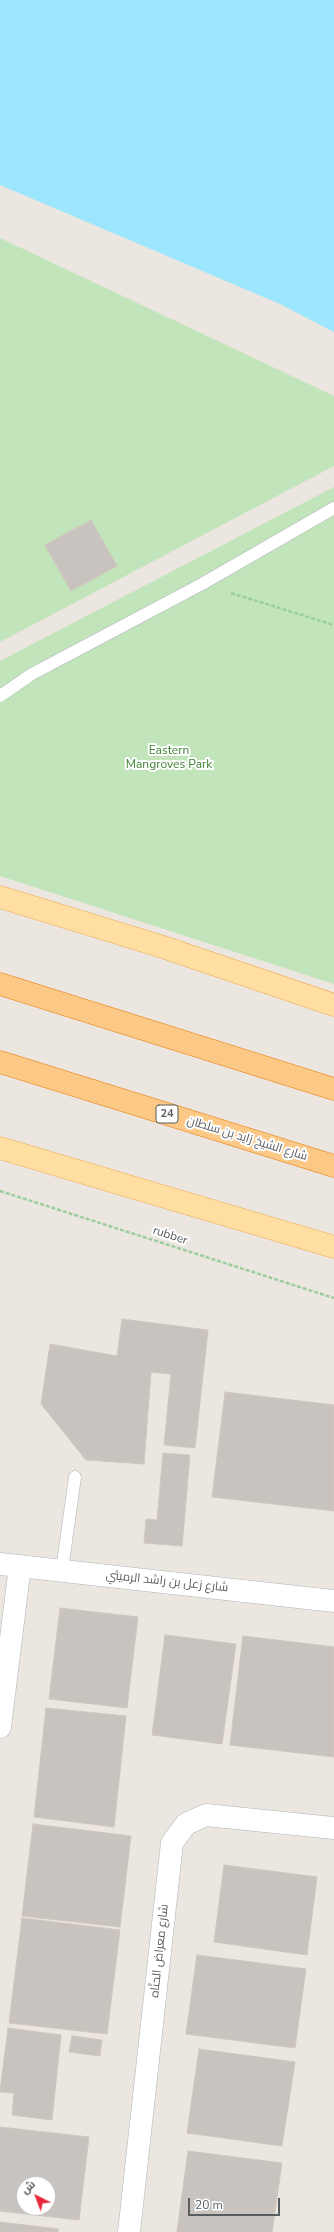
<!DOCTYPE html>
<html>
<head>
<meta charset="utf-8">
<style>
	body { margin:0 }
	#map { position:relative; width:334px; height:2232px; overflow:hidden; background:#ebe6df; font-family:"Nunito Sans",Cairo,sans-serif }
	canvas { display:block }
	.north { position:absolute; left:16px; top:2176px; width:40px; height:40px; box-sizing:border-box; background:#fff; border:1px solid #bcbebf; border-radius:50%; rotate:318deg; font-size:11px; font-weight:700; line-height:16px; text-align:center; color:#585d60 }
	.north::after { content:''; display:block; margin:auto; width:14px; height:18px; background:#e7293e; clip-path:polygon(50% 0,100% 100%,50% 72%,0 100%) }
	.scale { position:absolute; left:188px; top:2198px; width:92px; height:18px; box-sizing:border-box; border:2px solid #585d60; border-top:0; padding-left:5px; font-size:12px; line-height:14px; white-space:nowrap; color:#585d60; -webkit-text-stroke:3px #fff; paint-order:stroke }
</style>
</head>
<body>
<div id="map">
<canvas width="334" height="2232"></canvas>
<div class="north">ش</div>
<div class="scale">20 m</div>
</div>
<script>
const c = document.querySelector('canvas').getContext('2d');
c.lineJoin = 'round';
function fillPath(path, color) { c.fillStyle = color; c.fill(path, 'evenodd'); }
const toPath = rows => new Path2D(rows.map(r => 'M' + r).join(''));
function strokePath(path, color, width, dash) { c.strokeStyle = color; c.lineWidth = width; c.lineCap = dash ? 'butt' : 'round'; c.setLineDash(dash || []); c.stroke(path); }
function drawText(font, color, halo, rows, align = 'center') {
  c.font = font + ' "Nunito Sans",Cairo,sans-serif'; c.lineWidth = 4; c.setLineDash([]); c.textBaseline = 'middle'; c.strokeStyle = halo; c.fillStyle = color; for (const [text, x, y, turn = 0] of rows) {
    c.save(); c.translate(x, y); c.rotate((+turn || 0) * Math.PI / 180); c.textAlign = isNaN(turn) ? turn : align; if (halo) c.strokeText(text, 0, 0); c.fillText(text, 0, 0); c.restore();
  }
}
const green = toPath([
	[0,238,334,396,334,466,0,642],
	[334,487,334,984,0,876,0,661]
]);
const water = toPath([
	[0,0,334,0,334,332,280,304,0,185]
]);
const building = toPath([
	[91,520,117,566,71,591,45,545,91,520],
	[122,1319,208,1330,195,1448,164,1445,171,1374,151,1372,144,1464,86,1460,41,1404,50,1344,117,1356,122,1319],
	[225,1392,334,1405,334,1511,212,1497,225,1392],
	[163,1453,190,1455,182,1546,144,1543,146,1519,157,1520,163,1453],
	[60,1608,138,1617,127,1708,49,1699,60,1608],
	[165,1635,236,1644,222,1744,152,1735,165,1635],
	[243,1636,334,1647,334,1757,230,1745,243,1636],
	[46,1708,126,1716,114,1827,34,1817,46,1708],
	[33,1824,131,1836,120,1927,22,1916,33,1824],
	[224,1865,317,1877,307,1955,214,1942,224,1865],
	[22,1918,120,1930,107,2034,9,2023,22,1918],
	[197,1955,306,1969,295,2048,186,2034,197,1955],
	[8,2028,61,2035,52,2120,12,2115,14,2093,0,2092,8,2028],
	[72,2036,102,2040,100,2056,69,2052,72,2036],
	[199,2049,295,2062,282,2146,187,2133,199,2049],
	[0,2127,89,2137,79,2220,0,2211,0,2127],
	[24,2184,48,2184,48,2208,24,2208,24,2184],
	[188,2151,282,2163,272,2232,177,2232,188,2151],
	[0,2222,58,2229,58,2232,0,2232,0,2222]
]);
const path = toPath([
	[231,593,334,625],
	[0,1191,334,1298]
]);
const lane = toPath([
	[0,696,32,674,202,584,334,508],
	[62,1570,75,1477]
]);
const street = toPath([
	[0,1564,334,1601],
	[0,1727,20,1566],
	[129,2232,172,1843,186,1824,206,1815,334,1828]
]);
const primary = toPath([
	[0,897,160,946,334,1005],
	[0,1148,334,1247]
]);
const highway = toPath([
	[0,984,334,1089],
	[0,1062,334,1166]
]);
const shields = [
	[167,1114,22]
];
const shieldNames = [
	["24",167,1114]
];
const parkNames = [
	["Eastern",169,751],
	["Mangroves Park",169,765]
];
const streetNames = [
	["شارع الشيخ زايد بن سلطان",247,1139,17],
	["rubber",170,1236,18],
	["شارع زعل بن راشد الرميثي",167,1582,6],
	["شارع معراض الحنَّاه",160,1951,-84]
];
fillPath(green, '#c2e4bb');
fillPath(water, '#9ce6fe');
fillPath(building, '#c8c3be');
strokePath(building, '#d0c7be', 1);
strokePath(lane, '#b0b4b7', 13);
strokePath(street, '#b0b4b7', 23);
strokePath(primary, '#f0a754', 23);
strokePath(highway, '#e97602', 23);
strokePath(path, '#9ace9e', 2.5, [4, 2]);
strokePath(lane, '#fff', 12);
strokePath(street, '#fff', 22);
strokePath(primary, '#fedea1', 22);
strokePath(highway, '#fcc886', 22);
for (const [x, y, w] of shields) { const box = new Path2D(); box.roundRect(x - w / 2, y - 9, w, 18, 3); c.fillStyle = '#fff'; c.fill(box); strokePath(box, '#585d60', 1); }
drawText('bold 11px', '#585d60', null, shieldNames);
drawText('12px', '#3f8334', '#fff', parkNames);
drawText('12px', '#585d60', '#fff', streetNames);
</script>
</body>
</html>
